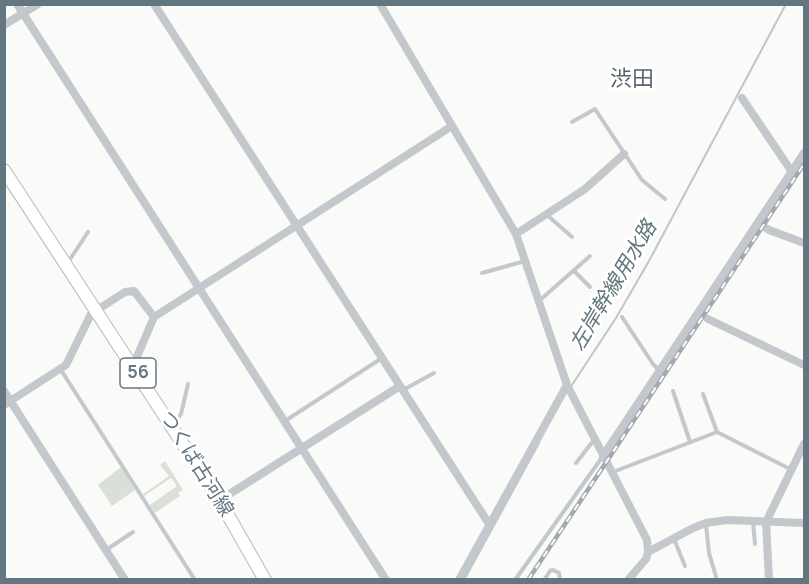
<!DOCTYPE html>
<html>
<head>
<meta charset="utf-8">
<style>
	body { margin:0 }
	#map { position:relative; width:809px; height:584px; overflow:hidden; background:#fafaf8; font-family:Manrope,sans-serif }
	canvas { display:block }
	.frame { position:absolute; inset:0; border:6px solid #657683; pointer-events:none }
</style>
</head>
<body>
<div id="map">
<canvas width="809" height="584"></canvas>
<div class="frame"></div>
</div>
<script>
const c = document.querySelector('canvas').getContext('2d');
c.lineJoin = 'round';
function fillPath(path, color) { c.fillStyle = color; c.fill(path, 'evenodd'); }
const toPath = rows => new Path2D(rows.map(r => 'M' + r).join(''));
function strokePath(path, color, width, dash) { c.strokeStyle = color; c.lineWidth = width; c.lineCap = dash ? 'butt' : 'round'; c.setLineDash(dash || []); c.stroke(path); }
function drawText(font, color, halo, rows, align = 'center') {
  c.font = font + ' Manrope,"Noto Sans JP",sans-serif'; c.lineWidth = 6; c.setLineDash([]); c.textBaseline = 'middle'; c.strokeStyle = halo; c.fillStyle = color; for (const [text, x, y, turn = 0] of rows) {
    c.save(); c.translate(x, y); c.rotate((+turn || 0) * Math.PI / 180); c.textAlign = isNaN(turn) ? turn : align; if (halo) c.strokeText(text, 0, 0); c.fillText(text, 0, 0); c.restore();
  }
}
const green = toPath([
	[165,461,183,490,178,493,180,496,155,513,150,505,177,486,171,478,144,496,143,494,169,476,160,465],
	[121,467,135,490,112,506,98,485]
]);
const stream = toPath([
	[570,388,616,318,649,261,786,4],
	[464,580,539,443]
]);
const service = toPath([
	[572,122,595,109,642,180,665,199],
	[547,215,572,237],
	[67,264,88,232],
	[574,271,590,287],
	[482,273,525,261],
	[539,301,590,256],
	[622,317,653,364,660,371],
	[61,370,195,580],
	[403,390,434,373],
	[673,391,690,442],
	[703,394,717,432],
	[285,421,382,358],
	[173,426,181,414,188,384],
	[576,463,594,440],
	[613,472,717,432,792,470],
	[753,522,755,544],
	[706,525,709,553,717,580],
	[674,539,685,566],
	[106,550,133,532],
	[515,580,603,456],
	[544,580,550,571,553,570,559,573,560,580]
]);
const minor = toPath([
	[17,4,386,580],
	[154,4,489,524],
	[380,4,516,234,567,385,647,540,648,552,646,559,628,580],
	[4,25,38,4],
	[742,98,792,172],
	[758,223,769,230,804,243],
	[516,234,585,189,624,154],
	[708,319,804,365],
	[133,366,154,317,452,126],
	[4,391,125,580],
	[4,405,66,365,91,314,125,292,134,291,154,317],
	[603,456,804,153],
	[220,500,400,386],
	[648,552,693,528,706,523,727,520,804,523],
	[459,580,567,385],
	[769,580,766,522,804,444]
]);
const primary = toPath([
	[4,170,220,501,265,580]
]);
const rail = toPath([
	[528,580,804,164]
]);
const shields = [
	[138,373,36]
];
const shieldNames = [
	["56",138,373]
];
const streetNames = [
	["つくば古河線",196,464,58]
];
const waterNames = [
	["左岸幹線用水路",614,286,-59]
];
const quarterNames = [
	["渋田",632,80]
];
fillPath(green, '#dadfd7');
strokePath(stream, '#bbc7cb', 2);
strokePath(primary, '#b5babe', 14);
strokePath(service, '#c3c8cc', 4);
strokePath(minor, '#c3c8cc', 8);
strokePath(primary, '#fff', 12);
strokePath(rail, '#a2aab0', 4.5);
strokePath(rail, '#fff', 2, [7]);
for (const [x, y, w] of shields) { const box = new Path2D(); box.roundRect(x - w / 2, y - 15, w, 30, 4.5); c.fillStyle = '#fff'; c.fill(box); strokePath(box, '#657683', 1.5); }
drawText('bold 18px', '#657683', null, shieldNames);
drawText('20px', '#657683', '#fff', streetNames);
drawText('italic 21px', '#60757c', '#fff', waterNames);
drawText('22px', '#57646e', '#fff', quarterNames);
</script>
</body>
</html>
